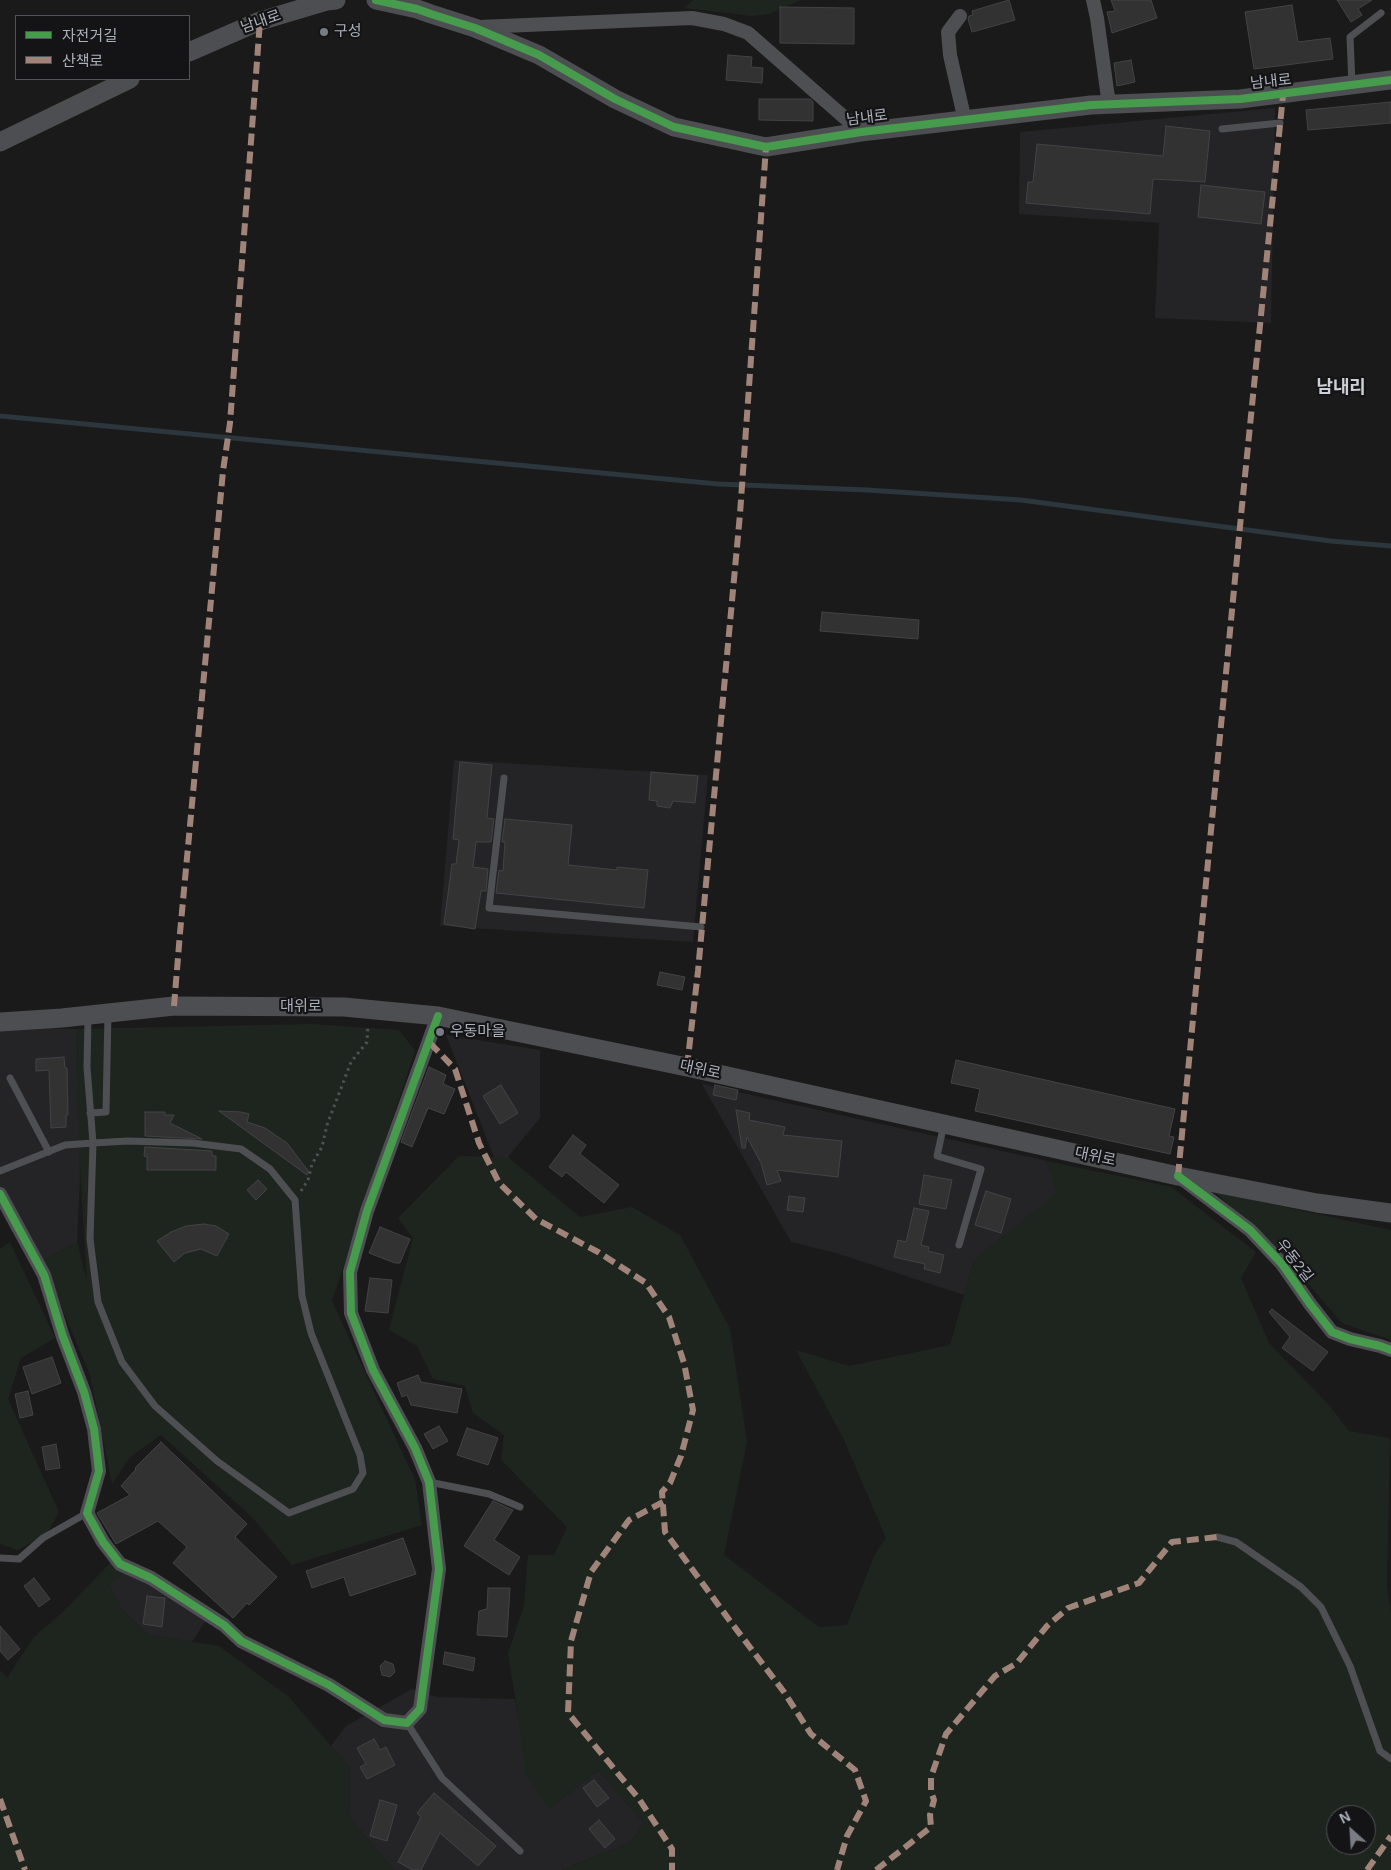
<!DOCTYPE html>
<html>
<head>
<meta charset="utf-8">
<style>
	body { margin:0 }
	#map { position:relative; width:1391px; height:1870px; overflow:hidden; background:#1a1a1a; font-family:Arial,"Noto Sans KR",sans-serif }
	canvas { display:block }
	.legend { position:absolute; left:15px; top:15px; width:175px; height:65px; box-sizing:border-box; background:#141416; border:1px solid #505358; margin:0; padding:6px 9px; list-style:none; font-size:15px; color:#abb1bb }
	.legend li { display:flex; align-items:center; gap:10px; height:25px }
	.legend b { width:25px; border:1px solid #505358 }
	.north { position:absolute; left:1326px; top:1805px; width:50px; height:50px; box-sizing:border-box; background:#141416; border:1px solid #505358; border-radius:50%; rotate:334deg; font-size:14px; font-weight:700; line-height:20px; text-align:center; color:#abb1bb }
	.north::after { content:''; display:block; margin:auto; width:18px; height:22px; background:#787c83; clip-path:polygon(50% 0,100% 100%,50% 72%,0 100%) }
</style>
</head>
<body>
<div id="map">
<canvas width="1391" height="1870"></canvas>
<ul class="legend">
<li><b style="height:6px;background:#469c4c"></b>자전거길</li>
<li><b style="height:6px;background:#a18479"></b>산책로</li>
</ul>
<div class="north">N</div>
</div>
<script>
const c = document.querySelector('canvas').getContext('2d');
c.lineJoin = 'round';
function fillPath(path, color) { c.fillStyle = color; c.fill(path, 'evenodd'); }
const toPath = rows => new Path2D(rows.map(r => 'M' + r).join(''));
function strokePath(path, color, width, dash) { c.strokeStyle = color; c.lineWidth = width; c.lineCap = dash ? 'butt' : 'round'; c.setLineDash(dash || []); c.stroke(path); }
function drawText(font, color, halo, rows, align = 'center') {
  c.font = font + ' Arial,"Noto Sans KR",sans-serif'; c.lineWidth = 4.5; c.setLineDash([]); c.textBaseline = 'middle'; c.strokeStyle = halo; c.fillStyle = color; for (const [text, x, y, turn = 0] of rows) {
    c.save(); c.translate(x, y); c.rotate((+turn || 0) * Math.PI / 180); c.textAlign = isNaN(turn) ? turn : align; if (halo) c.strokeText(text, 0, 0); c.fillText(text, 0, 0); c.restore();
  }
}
const built = toPath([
	[1275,108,1271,323,1155,318,1159,223,1019,214,1020,132],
	[454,760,708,775,693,942,440,926],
	[0,1027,77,1029,80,1178,77,1242,42,1261,0,1188],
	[446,1035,540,1050,540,1118,508,1157,494,1157],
	[702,1084,1047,1161,1058,1193,974,1260,964,1295,836,1253,791,1242],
	[124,1572,154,1586,206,1620,192,1642,149,1635,122,1610,109,1585],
	[412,1689,437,1697,515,1699,520,1727,549,1809,598,1770,644,1823,630,1843,561,1870,394,1870,349,1817,350,1768,331,1746,346,1726]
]);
const green = toPath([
	[693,0,801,0,769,14,753,16,684,8],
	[311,1024,399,1030,415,1051,332,1301,415,1480,422,1525,292,1565,252,1517,161,1435,129,1458,112,1484,90,1375,42,1261,77,1242,87,1281,79,1152,77,1029],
	[459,1156,508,1157,580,1217,632,1207,680,1235,730,1328,747,1442,724,1555,819,1627,847,1625,875,1554,886,1538,844,1440,796,1350,849,1366,950,1345,974,1260,1057,1193,1047,1161,1171,1187,1256,1252,1241,1278,1269,1343,1330,1406,1349,1431,1390,1438,1387,1586,1391,1613,1391,1870,561,1870,630,1843,644,1823,598,1770,549,1809,525,1775,520,1727,508,1654,524,1605,528,1555,554,1555,567,1527,501,1460,504,1435,473,1413,465,1386,433,1379,417,1346,389,1330,413,1238,398,1218],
	[1336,1815,1366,1815,1366,1845,1336,1845],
	[1215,1192,1391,1230,1391,1340,1342,1323,1311,1287],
	[10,1242,55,1338,21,1358,8,1399,59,1512,47,1534,18,1550,0,1544,0,1249],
	[112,1561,124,1572,109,1585,122,1610,149,1635,219,1646,288,1696,350,1768,349,1817,394,1870,0,1870,0,1670,7,1678,34,1637,64,1611]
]);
const stream = toPath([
	[0,416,718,484,867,490,1021,500,1331,541,1391,546]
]);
const building = toPath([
	[1009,0,1015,20,972,32,968,19,969,16,973,15,972,11,1009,0],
	[1111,0,1151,0,1157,18,1112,33,1107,12,1115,11,1111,0],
	[1337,0,1372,0,1358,9,1362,15,1351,22,1337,0],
	[1292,5,1298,42,1330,38,1333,59,1254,69,1245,12,1292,5],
	[780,7,854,8,854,44,780,43,780,7],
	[728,55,752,57,751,67,763,68,762,83,726,80,728,55],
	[1131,60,1135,82,1117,86,1114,63,1131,60],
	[759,99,810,99,813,102,813,121,759,120,759,99],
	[1391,102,1391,123,1308,130,1306,110,1391,102],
	[1166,126,1210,131,1205,182,1153,179,1150,214,1026,203,1028,182,1033,182,1037,144,1163,156,1166,126],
	[1201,185,1265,192,1261,224,1198,217,1201,185],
	[822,612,919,620,918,639,820,631,822,612],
	[460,762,492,765,487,818,494,819,491,842,476,842,473,867,488,869,486,891,481,891,475,929,444,924,452,864,456,864,459,840,453,839,460,762],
	[651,772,698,776,695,803,673,801,670,808,657,806,657,801,649,800,651,772],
	[505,819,572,825,568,865,617,870,617,867,648,870,644,908,496,893,499,870,503,871,505,842,502,842,505,819],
	[660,972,685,977,682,990,657,985,660,972],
	[64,1057,65,1068,67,1068,68,1115,66,1115,66,1127,51,1128,49,1070,36,1071,36,1059,64,1057],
	[956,1060,1175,1109,1169,1136,1174,1137,1170,1154,975,1111,980,1089,951,1083,956,1060],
	[429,1067,446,1075,443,1084,455,1089,444,1114,428,1108,412,1147,401,1142,429,1067],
	[501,1085,518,1113,500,1124,483,1096,501,1085],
	[715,1085,738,1090,736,1100,713,1095,715,1085],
	[736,1110,750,1113,749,1120,785,1127,783,1135,842,1141,838,1177,777,1170,781,1181,767,1185,761,1163,747,1137,745,1148,742,1148,736,1110],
	[219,1111,241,1112,249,1114,247,1122,265,1128,287,1143,309,1172,307,1175,219,1111],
	[145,1112,165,1112,165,1115,174,1115,170,1123,202,1139,145,1136,145,1112],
	[573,1135,586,1145,580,1154,619,1185,604,1203,566,1172,562,1177,549,1167,573,1135],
	[145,1147,212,1151,212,1156,216,1156,216,1170,147,1170,147,1157,144,1156,145,1147],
	[924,1175,952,1180,946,1209,919,1204,924,1175],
	[258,1180,267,1189,256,1200,247,1190,258,1180],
	[986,1191,1011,1199,1001,1233,975,1225,986,1191],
	[789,1196,805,1198,803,1212,787,1210,789,1196],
	[914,1208,929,1211,921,1245,929,1247,928,1251,944,1255,940,1273,924,1269,925,1264,894,1257,898,1240,906,1242,914,1208],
	[204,1224,216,1226,229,1234,217,1256,201,1249,185,1253,174,1262,157,1241,171,1232,186,1226,204,1224],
	[380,1227,410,1239,400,1263,395,1263,369,1253,380,1227],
	[370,1278,392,1280,388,1313,365,1311,370,1278],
	[1272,1309,1328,1352,1313,1371,1282,1348,1290,1337,1269,1312,1272,1309],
	[52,1357,61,1383,32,1394,23,1367,52,1357],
	[418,1375,421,1382,462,1389,457,1413,411,1405,407,1395,402,1397,397,1383,418,1375],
	[28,1391,33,1415,20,1418,15,1394,28,1391],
	[439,1426,448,1441,433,1449,424,1434,439,1426],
	[467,1428,498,1438,488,1465,457,1455,467,1428],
	[161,1442,247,1524,235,1537,277,1577,249,1605,247,1603,233,1618,173,1563,187,1547,158,1521,116,1544,97,1513,130,1495,121,1486,136,1469,135,1468,161,1442],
	[56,1444,60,1468,46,1470,42,1447,56,1444],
	[493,1501,513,1510,494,1540,520,1557,509,1575,464,1546,493,1501],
	[403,1538,416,1574,350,1596,344,1577,312,1588,306,1571,403,1538],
	[34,1578,50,1599,39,1607,24,1586,34,1578],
	[488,1588,510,1588,507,1637,477,1635,479,1611,487,1609,488,1588],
	[147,1596,165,1598,162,1627,143,1624,147,1596],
	[0,1626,20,1649,8,1660,0,1651,0,1626],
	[445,1652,475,1658,473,1671,443,1664,445,1652],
	[385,1661,393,1664,395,1672,390,1677,382,1675,380,1666,385,1661],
	[374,1739,380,1750,386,1747,395,1765,367,1779,360,1767,366,1764,357,1748,374,1739],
	[594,1780,609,1798,597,1807,583,1788,594,1780],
	[434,1793,496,1846,478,1866,440,1833,421,1870,413,1870,398,1862,421,1817,417,1813,434,1793],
	[380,1800,397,1805,387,1841,370,1836,380,1800],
	[599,1820,615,1839,605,1848,589,1829,599,1820]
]);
const path = toPath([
	[301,1191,308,1180,312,1164,322,1147,327,1125,351,1062,367,1042,368,1025]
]);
const lane = toPath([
	[1352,85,1350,37,1381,13],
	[1222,129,1280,123],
	[504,778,489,908,701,927],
	[10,1078,49,1152],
	[90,1113,106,1112,108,1013],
	[944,1124,937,1156,981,1169,959,1245],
	[0,1171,65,1145,93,1143,128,1141,193,1143,241,1149,270,1169,295,1200,302,1296,311,1333,360,1455,363,1473,353,1489,289,1513,217,1461,155,1406,122,1362,98,1302,90,1239,93,1143,87,1067,88,1017],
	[429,1482,489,1494,520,1507],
	[1217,1537,1236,1542,1301,1587,1321,1607,1350,1666,1380,1751,1391,1759],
	[0,1558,19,1559,43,1538,87,1513],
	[407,1723,442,1778,520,1851]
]);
const street = toPath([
	[1093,0,1097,18,1109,105],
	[960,16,948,32,950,55,965,121],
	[479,27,692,18,724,24,748,33,861,132],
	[1181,1178,1250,1230,1282,1264,1310,1304,1332,1332,1350,1339,1380,1346,1391,1350],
	[0,1194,44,1275,63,1337,84,1392,94,1429,99,1471,87,1513,103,1542,120,1564,151,1578,224,1625,241,1641,329,1685,384,1720,407,1723,420,1709,439,1569,429,1482,415,1448,373,1370,351,1313,350,1272,367,1211,438,1016]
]);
const secondary = toPath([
	[376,0,417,9,431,14,475,28,539,55,615,99,674,127,766,147,861,132,1091,105,1240,99,1391,80],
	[189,52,260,21,327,1,336,0],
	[0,142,130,79],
	[0,1022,62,1018,174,1006,344,1007,438,1016,687,1067,1178,1176,1317,1203,1391,1213]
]);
const quiet = toPath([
	[174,1006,180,933,223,471,230,423,260,21],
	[430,1043,455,1069,479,1143,499,1183,536,1219,598,1252,646,1283,669,1317,684,1363,693,1410,681,1456,670,1483,662,1492,665,1532,730,1621,784,1692,811,1734,855,1770,866,1801,847,1836,837,1870],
	[687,1067,698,971,740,514,766,147],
	[1178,1176,1241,516,1283,95],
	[663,1502,629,1520,591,1572,571,1641,568,1713,639,1799,672,1849,672,1870],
	[0,1799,25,1870],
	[876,1870,931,1827,930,1815,934,1800,931,1792,931,1777,946,1734,995,1676,1017,1663,1047,1626,1068,1608,1139,1583,1172,1542,1217,1537],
	[1367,1870,1391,1836]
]);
const cycleway = toPath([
	[376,0,417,9,431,14,475,28,539,55,615,99,674,127,766,147,861,132,1091,105,1240,99,1391,80],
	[1178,1176,1250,1230,1282,1264,1310,1304,1332,1332,1350,1339,1380,1346,1391,1350],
	[0,1194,44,1275,63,1337,84,1392,94,1429,99,1471,87,1513,103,1542,120,1564,151,1578,224,1625,241,1641,329,1685,384,1720,407,1723,420,1709,439,1569,429,1482,415,1448,373,1370,351,1313,350,1272,367,1211,438,1016]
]);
const markers = [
	[324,32,5,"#787c83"],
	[440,1032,5,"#787c83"]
];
const streetNames = [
	["남내로",261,22,-19],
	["남내로",1271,82,-6],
	["남내로",867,118,-7],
	["대위로",301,1007],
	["대위로",700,1070,12],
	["대위로",1095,1157,12],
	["우동2길",1294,1261,52]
];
const poiNames = [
	["구성",334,32],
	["우동마을",450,1032]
];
const quarterNames = [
	["남내리",1341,388]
];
fillPath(built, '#242426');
fillPath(green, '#1e251e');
strokePath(stream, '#2c363d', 5);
fillPath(building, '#323232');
strokePath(building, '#424346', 1);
strokePath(path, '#505155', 3, [2.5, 4]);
strokePath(lane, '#4e4f53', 7);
strokePath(street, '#4e4f53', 14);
strokePath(secondary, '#4d4e51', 19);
strokePath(quiet, '#a18479', 6, [12, 6]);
strokePath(cycleway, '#469c4c', 8);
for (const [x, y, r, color] of markers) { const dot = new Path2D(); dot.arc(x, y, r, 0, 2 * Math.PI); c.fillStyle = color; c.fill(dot); strokePath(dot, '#141416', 2); }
drawText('15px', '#abb1bb', '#141416', streetNames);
drawText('15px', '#abb1bb', '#141416', poiNames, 'left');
drawText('bold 18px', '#ccd0d7', '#141416', quarterNames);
</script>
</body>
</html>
